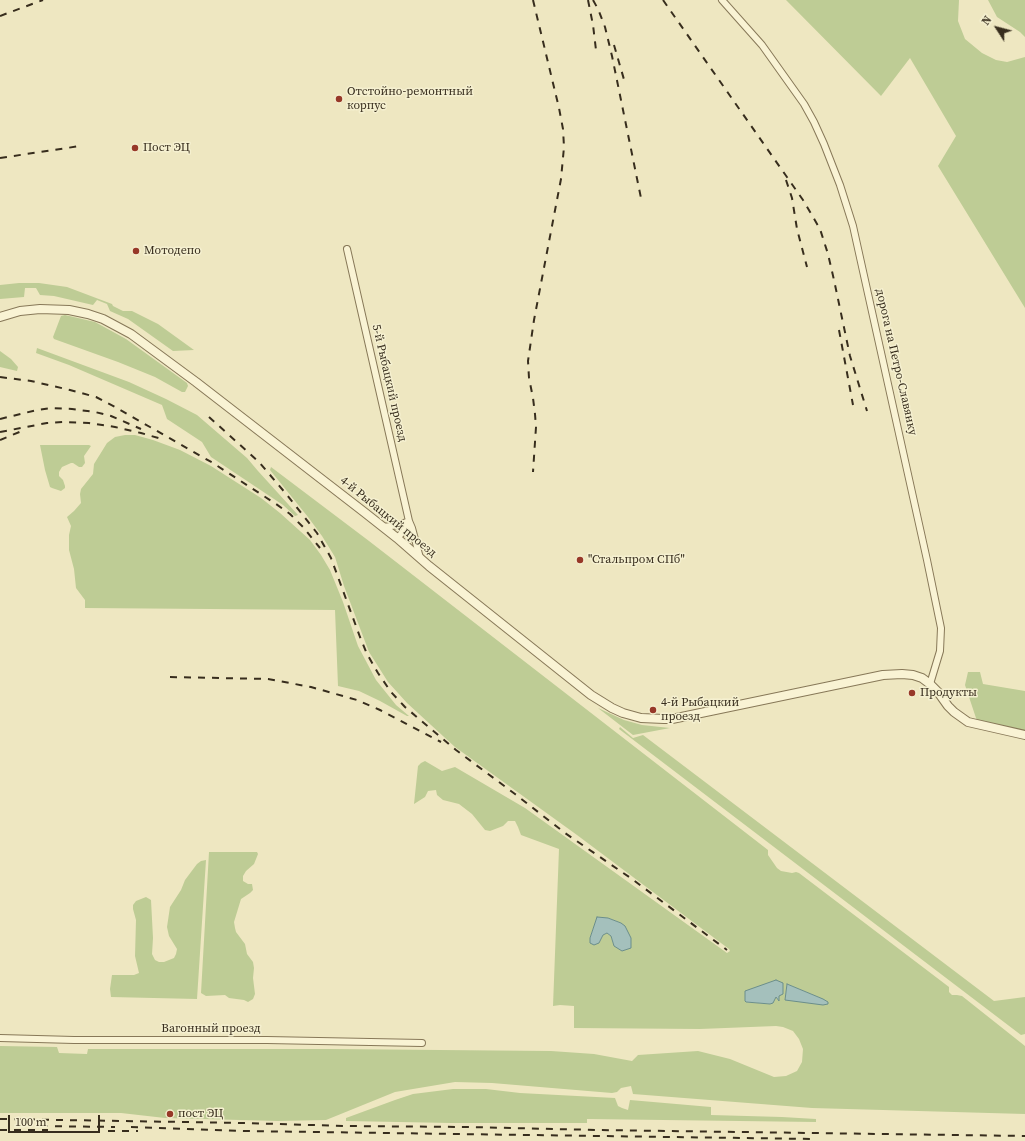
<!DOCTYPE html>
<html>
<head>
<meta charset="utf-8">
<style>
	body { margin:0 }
	#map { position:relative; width:1025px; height:1141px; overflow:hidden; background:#eee7c1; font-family:"Source Serif 4",serif }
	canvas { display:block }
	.north { position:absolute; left:977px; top:8px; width:40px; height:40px; -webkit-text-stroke:3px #f5f0d0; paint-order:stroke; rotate:306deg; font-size:11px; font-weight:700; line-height:16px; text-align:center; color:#372d1d }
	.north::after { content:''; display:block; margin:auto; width:14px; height:18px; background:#372d1d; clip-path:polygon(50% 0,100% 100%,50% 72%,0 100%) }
	.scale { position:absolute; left:8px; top:1115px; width:92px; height:18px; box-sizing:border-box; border:2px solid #372d1d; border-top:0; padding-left:5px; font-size:12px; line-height:14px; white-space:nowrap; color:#372d1d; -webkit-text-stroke:3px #f5f0d0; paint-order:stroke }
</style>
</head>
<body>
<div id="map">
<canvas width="1025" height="1141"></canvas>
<div class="north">N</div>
<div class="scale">100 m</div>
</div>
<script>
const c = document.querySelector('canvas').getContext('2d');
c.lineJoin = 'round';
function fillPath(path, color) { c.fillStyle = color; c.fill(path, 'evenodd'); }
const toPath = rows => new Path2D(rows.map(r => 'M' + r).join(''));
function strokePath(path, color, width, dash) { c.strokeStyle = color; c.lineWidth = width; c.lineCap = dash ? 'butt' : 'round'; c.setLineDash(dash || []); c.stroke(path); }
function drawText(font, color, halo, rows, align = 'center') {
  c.font = font + ' "Source Serif 4",serif'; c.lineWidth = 3; c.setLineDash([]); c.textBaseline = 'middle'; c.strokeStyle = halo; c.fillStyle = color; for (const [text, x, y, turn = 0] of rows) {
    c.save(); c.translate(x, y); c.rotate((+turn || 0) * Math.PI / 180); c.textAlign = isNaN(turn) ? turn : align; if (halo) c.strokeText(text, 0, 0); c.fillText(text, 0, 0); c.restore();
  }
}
const green = toPath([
	[786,0,959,0,958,21,965,39,982,53,996,60,1007,62,1025,57,1025,308,938,166,956,136,910,58,881,96],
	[988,0,1025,0,1025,37,1020,32,997,17],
	[19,283,39,283,67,287,112,304,113,306,123,311,132,311,158,324,194,350,173,351,128,319,110,311,107,304,97,300,93,305,54,296,40,295,36,288,25,288,24,297,0,299,0,285],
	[65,315,95,322,126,339,187,383,188,386,185,392,182,392,155,377,118,362,54,339,53,337,61,316],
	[37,348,129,382,166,399,197,415,247,458,258,471,298,515,295,516,283,505,211,457,202,442,167,419,162,405,69,365,36,353],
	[0,351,11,359,18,367,17,371,0,367],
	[125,435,135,435,153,440,180,450,211,466,261,498,280,513,310,540,321,555,330,570,343,602,358,646,376,680,396,705,409,716,407,716,380,701,359,691,338,686,335,610,85,608,85,600,76,588,74,569,69,550,69,535,71,526,67,517,74,511,81,503,80,494,81,489,93,474,94,464,107,443,115,437],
	[40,445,89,445,91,446,84,456,85,463,82,467,79,467,73,463,71,463,62,467,59,472,59,476,63,480,65,486,65,488,61,491,52,488,50,487,45,470],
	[271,467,369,541,768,850,768,855,777,868,781,871,792,873,796,872,799,873,949,987,949,992,952,995,957,995,962,996,1025,1046,1025,1114,812,1108,633,1094,631,1086,621,1088,617,1092,612,1093,492,1083,455,1082,395,1092,326,1120,278,1121,165,1118,121,1113,0,1113,0,1046,57,1047,59,1053,87,1054,88,1049,329,1049,551,1051,594,1054,632,1061,638,1055,698,1051,730,1059,774,1077,786,1076,797,1071,802,1062,803,1049,799,1039,793,1031,783,1027,776,1026,700,1029,574,1028,574,1006,560,1005,553,1006,559,849,521,835,518,827,515,821,508,821,503,826,490,831,485,830,472,814,459,804,443,800,437,795,436,790,428,791,425,797,414,804,418,766,421,763,425,761,442,771,455,767,525,808,727,953,730,951,729,949,577,835,455,747,407,703,388,682,369,652,344,586,335,557,322,536,308,517,270,470],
	[608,918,621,923,614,946,611,936,607,933,603,935,599,943,590,938,593,929],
	[787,984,789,985,820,998,785,1000],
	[745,994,779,996,778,1000,776,997,772,1003,770,1004,746,1002],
	[968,672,980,672,983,684,1025,691,1025,731,977,721,965,685],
	[598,708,624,720,642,725,670,728,633,735],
	[620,727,633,738,643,735,994,1001,1025,997,1025,1034,1021,1035,619,729],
	[209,852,257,852,258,854,254,864,246,871,243,876,243,881,248,884,252,884,253,890,250,893,241,899,234,922,235,928,236,932,245,944,247,954,253,962,254,968,253,978,255,994,253,999,248,1002,244,1000,229,998,225,995,206,996,201,993],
	[206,860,197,999,111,997,110,989,112,975,134,975,139,973,135,956,136,920,133,909,133,905,136,901,146,897,151,900,153,938,152,954,155,960,159,962,164,962,174,958,176,954,177,949,169,936,167,927,170,907,181,890,185,880,197,864,201,861],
	[453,1089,486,1089,520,1093,615,1098,618,1106,622,1108,628,1110,630,1100,711,1107,711,1115,782,1117,816,1119,816,1122,587,1119,587,1123,451,1123,346,1121,346,1118,395,1100,413,1094]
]);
const water = toPath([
	[597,917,608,918,621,923,625,926,631,938,631,948,622,951,614,946,611,936,607,933,603,935,599,943,594,945,590,943,590,938,597,917],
	[776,980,783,983,783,994,779,996,779,1001,776,997,773,1003,770,1004,746,1002,745,1001,745,991,776,980],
	[787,984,823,999,828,1002,828,1004,823,1005,785,1000,787,984]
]);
const minor = toPath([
	[722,0,762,45,804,104,814,122,824,144,840,185,853,226,927,560,941,628,940,651,930,684],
	[347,249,409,521,404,531,397,538],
	[383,527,399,525,409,521,412,528,420,558],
	[0,1038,74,1040,267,1040,422,1043]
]);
const tertiary = toPath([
	[0,317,20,311,40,309,69,310,88,314,103,319,131,334,196,382,364,512,397,538,429,566,591,695,612,708,623,713,641,718,664,719,672,719,883,675,902,674,913,675,922,678,930,684,938,692,948,706,954,712,968,722,1025,735]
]);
const rail = toPath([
	[533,0,559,108,563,129,564,147,561,179,534,320,528,361,529,378,533,398,535,414,536,427,533,472],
	[588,0,593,25,596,50],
	[593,0,598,9,605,27,612,56,642,203],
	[663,0,803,200,820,229,828,254,834,280,850,356,867,411],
	[0,16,43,0],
	[614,45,625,83],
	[0,158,80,146],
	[786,180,792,198,797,229,807,267],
	[839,330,853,405],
	[0,377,31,381,70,390,96,397,115,407,213,463,276,504,290,514,303,527,320,548],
	[209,417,259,462,287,495,317,533,331,558,360,637,367,654,378,673,391,692,405,707,456,750,515,794,565,833,632,879,727,950],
	[0,419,37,410,52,408,72,409,95,412,111,416,141,429],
	[0,432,47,423,64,422,89,423,115,427,141,433,165,440],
	[0,440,22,431],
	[170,677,268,679,311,687,357,700,380,710,441,742],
	[0,1119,245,1123,345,1126,467,1127,598,1130,1025,1136],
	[41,1126,115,1127],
	[131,1127,244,1131,813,1139],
	[0,1130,48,1130],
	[108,1131,138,1131]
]);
const markers = [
	[339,99,4,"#973828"],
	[135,148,4,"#973828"],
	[136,251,4,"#973828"],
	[580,560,4,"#973828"],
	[912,693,4,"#973828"],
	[653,710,4,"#973828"],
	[170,1114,4,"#973828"]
];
const poiNames = [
	["Отстойно-ремонтный",347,92],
	["корпус",347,106],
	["Пост ЭЦ",143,148],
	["Мотодепо",144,251],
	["\"Стальпром СПб\"",588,560],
	["Продукты",920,693],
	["4-й Рыбацкий",661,703],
	["проезд",661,717],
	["пост ЭЦ",178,1114]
];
const streetNames = [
	["дорога на Петро-Славянку",896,362,77],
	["5-й Рыбацкий проезд",389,383,77],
	["4-й Рыбацкий проезд",388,517,39],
	["Вагонный проезд",211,1029]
];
fillPath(green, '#becc95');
fillPath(water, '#a4c0bc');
strokePath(water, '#6b8e8b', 1);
strokePath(minor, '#877858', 8);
strokePath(tertiary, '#877858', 10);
strokePath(minor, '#f9f3d4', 6);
strokePath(tertiary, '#f9f3d4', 8);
strokePath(rail, '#372d1d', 2, [7, 7]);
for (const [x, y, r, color] of markers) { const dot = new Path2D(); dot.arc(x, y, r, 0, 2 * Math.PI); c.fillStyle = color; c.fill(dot); strokePath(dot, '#f5f0d0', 1.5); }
drawText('12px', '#372d1d', '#f5f0d0', poiNames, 'left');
drawText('12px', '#372d1d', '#f5f0d0', streetNames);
</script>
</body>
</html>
